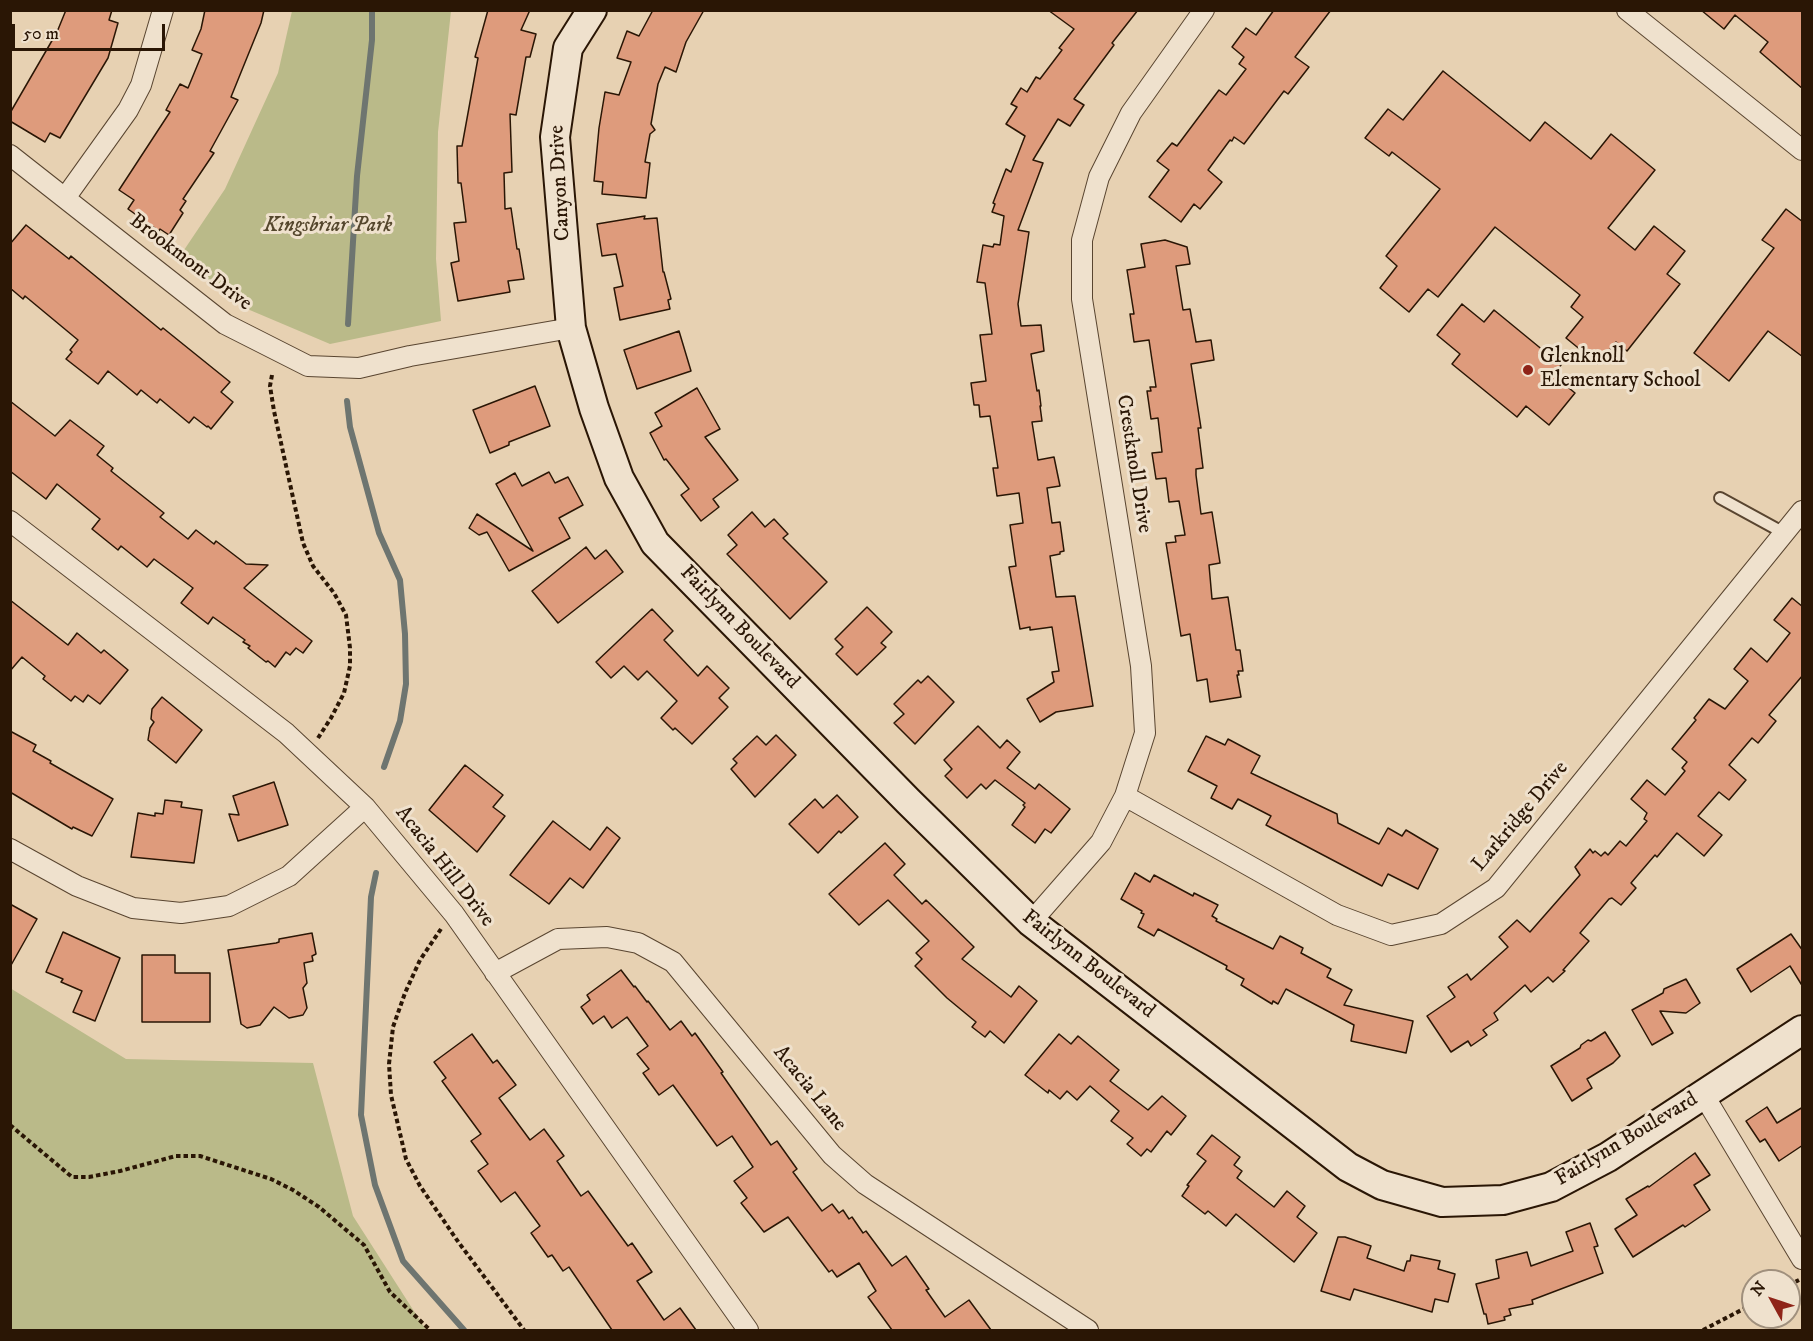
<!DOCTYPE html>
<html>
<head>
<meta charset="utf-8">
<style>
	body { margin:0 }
	#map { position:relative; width:1813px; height:1341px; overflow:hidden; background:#e7d1b2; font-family:"IM FELL DW Pica",serif }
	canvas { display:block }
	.frame { position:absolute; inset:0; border:12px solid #2a1605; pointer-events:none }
	.north { position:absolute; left:1741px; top:1269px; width:60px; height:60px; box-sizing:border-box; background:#efe1cd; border:2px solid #a0907d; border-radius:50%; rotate:310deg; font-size:16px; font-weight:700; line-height:24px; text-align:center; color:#2a1605 }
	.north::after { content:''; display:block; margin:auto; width:21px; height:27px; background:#8f2418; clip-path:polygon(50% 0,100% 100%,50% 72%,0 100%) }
	.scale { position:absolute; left:12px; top:24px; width:153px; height:27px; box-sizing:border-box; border:3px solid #2a1605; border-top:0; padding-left:8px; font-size:18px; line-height:21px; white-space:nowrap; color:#2a1605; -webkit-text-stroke:4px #efe1cd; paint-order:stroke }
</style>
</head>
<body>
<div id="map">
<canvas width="1813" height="1341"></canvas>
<div class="frame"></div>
<div class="north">N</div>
<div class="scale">50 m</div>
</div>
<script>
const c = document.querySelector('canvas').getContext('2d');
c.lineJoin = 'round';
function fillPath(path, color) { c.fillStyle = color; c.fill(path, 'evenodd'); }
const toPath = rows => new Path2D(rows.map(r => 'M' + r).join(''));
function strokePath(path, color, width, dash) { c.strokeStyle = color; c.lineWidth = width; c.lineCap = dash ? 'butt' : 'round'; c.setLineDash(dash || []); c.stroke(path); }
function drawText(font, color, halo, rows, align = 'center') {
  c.font = font + ' "IM FELL DW Pica",serif'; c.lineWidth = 6; c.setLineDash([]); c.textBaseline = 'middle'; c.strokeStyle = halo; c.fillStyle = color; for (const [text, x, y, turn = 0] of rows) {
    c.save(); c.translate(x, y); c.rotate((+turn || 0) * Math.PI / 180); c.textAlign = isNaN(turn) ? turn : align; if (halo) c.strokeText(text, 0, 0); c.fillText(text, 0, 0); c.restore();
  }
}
const green = toPath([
	[292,11,451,11,438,132,436,259,441,321,330,344,245,308,178,259,225,189,278,73],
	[10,988,126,1059,313,1063,353,1216,426,1330,11,1330]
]);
const stream = toPath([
	[348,324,357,176,372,40,372,10],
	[347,401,350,427,379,533,400,580,405,634,406,684,400,721,384,767],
	[376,873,371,897,361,1115,375,1185,403,1261,464,1330]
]);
const building = toPath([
	[66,10,112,10,109,20,118,23,108,58,60,138,50,133,45,142,10,121,10,113,57,32,66,10],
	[205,10,264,10,261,23,231,97,238,100,210,151,214,153,183,199,186,201,180,210,183,213,169,235,160,229,159,231,128,209,134,200,119,190,170,112,166,110,180,84,188,88,202,54,192,50,201,29,205,10],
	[488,10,530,10,521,30,536,34,530,57,526,57,516,115,510,114,512,172,504,173,505,209,511,208,517,249,519,249,524,279,508,281,510,292,458,301,451,263,459,261,454,223,466,222,461,183,458,183,457,146,462,146,478,58,475,57,488,10],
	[653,10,704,10,686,42,676,72,665,67,658,84,651,124,655,130,650,134,645,162,650,163,646,198,602,194,603,182,594,181,599,128,605,92,619,95,631,62,617,58,627,31,639,36,653,10],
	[1048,10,1138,10,1112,43,1114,45,1074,99,1084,105,1070,126,1058,119,1033,160,1043,163,1018,230,1029,232,1018,304,1021,326,1041,325,1044,351,1031,354,1037,391,1039,390,1041,406,1040,406,1042,421,1032,422,1038,460,1054,457,1060,486,1047,488,1052,523,1060,522,1064,551,1060,552,1060,554,1050,556,1056,597,1075,596,1093,706,1056,712,1040,722,1027,699,1054,682,1052,672,1059,671,1052,627,1030,630,1030,627,1020,629,1009,567,1016,566,1010,525,1023,523,1019,493,997,496,993,468,998,468,990,416,980,417,979,405,974,405,971,383,986,381,980,335,992,334,985,283,977,282,983,245,993,247,994,244,1000,245,1004,216,992,212,995,204,993,203,1006,169,1011,172,1025,136,1006,124,1017,107,1011,104,1021,88,1027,92,1036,77,1040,79,1062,50,1059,48,1074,29,1048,10],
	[1274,10,1331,10,1295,57,1309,67,1288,94,1284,91,1244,144,1234,137,1232,141,1230,140,1208,170,1222,182,1200,209,1194,204,1181,222,1149,197,1169,170,1157,161,1172,143,1177,146,1219,90,1226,95,1246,69,1239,64,1244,57,1232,47,1246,28,1256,35,1274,10],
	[1701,10,1803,10,1803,89,1760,52,1768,42,1735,15,1724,29,1701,10],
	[1443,71,1530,141,1545,122,1591,159,1611,134,1655,170,1608,228,1635,250,1654,226,1685,251,1667,274,1680,284,1627,351,1616,342,1598,364,1566,338,1583,317,1571,307,1580,295,1495,227,1438,297,1428,289,1409,312,1380,288,1397,266,1386,256,1440,189,1392,152,1389,156,1365,138,1388,109,1403,120,1443,71],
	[1786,209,1803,222,1803,357,1768,331,1729,381,1694,353,1774,248,1762,240,1786,209],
	[645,216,644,219,657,218,663,272,664,272,671,299,668,300,670,309,620,320,614,288,623,286,616,254,602,256,597,224,645,216],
	[26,225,69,259,71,256,161,330,163,328,230,382,221,392,233,402,211,429,208,426,207,427,194,417,189,423,160,399,157,403,141,390,137,395,108,371,98,384,66,359,72,352,70,350,78,340,25,296,23,299,10,288,10,244,26,225],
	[1165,240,1187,247,1190,264,1176,266,1183,310,1190,309,1196,342,1211,340,1214,360,1191,364,1201,428,1198,428,1203,468,1196,469,1196,475,1201,514,1212,512,1220,563,1209,565,1212,599,1228,597,1236,650,1240,650,1243,671,1238,671,1239,675,1237,675,1241,697,1210,702,1207,679,1197,681,1190,634,1181,636,1166,543,1176,542,1175,536,1185,535,1179,501,1169,502,1166,478,1156,479,1152,453,1162,452,1158,418,1151,419,1147,391,1151,391,1150,387,1156,387,1149,340,1134,342,1130,314,1134,314,1127,270,1145,267,1141,244,1165,240],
	[1462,304,1484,322,1494,310,1561,365,1553,375,1575,393,1549,425,1526,406,1517,417,1452,364,1460,354,1437,335,1462,304],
	[679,331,691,371,637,389,624,350,679,331],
	[535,386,550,426,509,442,509,445,490,453,473,410,535,386],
	[697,388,720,429,705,437,738,480,713,499,719,507,701,521,681,495,689,489,666,459,664,460,650,433,662,426,655,413,697,388],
	[10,401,55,436,70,420,104,446,97,455,113,468,111,471,164,513,160,517,188,539,196,530,214,544,216,541,246,564,268,565,244,588,312,641,303,653,296,648,290,655,286,652,275,667,268,661,266,662,248,648,250,646,243,642,245,640,213,617,208,624,181,603,193,588,154,559,147,567,121,546,118,550,92,529,100,519,57,484,46,499,10,471,10,401],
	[549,472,555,483,568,477,583,505,559,518,570,538,509,571,487,532,479,535,469,528,477,514,533,551,496,484,515,473,522,486,549,472],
	[752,512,765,527,774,519,788,534,783,538,827,582,790,619,727,554,737,545,728,535,752,512],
	[586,547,595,559,606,550,623,572,558,623,532,591,586,547],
	[1792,598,1803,607,1803,675,1769,715,1776,721,1758,743,1752,738,1729,765,1746,780,1729,800,1719,792,1698,816,1722,835,1704,856,1677,833,1657,857,1655,855,1631,883,1636,888,1621,905,1612,898,1609,899,1580,933,1589,941,1563,970,1565,971,1553,982,1548,977,1531,992,1525,985,1494,1013,1498,1020,1483,1030,1487,1035,1471,1046,1468,1041,1451,1052,1427,1016,1455,997,1448,987,1467,974,1471,980,1508,947,1499,937,1517,920,1530,932,1580,875,1575,867,1590,849,1593,853,1595,851,1601,856,1605,852,1608,855,1620,841,1626,846,1647,821,1644,819,1647,813,1631,799,1647,780,1665,795,1685,771,1682,768,1687,762,1672,749,1696,720,1694,718,1709,699,1725,709,1748,681,1734,669,1751,648,1767,662,1790,633,1774,620,1792,598],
	[10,600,68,645,77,633,101,653,104,650,128,670,100,704,88,695,83,702,75,696,71,701,43,679,45,676,22,657,10,671,10,600],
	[867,607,892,632,881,643,886,647,857,675,836,654,843,647,835,639,867,607],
	[652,609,673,631,664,640,698,676,707,666,729,688,719,698,728,707,692,744,675,728,673,730,661,718,677,701,647,671,638,680,624,666,611,678,596,662,652,609],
	[928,676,954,702,915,744,894,723,904,714,894,704,918,680,921,683,928,676],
	[162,697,202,730,176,763,148,740,150,728,154,722,151,719,152,709,162,697],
	[978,726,1000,748,1007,740,1020,752,1007,768,1035,789,1039,784,1070,809,1051,833,1045,829,1035,843,1012,825,1025,807,1023,805,1025,803,995,780,986,789,981,784,967,798,945,776,952,769,944,760,978,726],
	[10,731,36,745,33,751,51,761,50,763,113,799,92,836,73,827,72,829,10,792,10,731],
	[776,735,796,755,755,797,731,769,737,763,733,759,757,736,766,745,776,735],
	[1206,736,1225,745,1228,739,1260,756,1251,773,1337,814,1338,823,1379,844,1388,828,1402,836,1406,830,1438,849,1418,889,1388,874,1382,886,1266,825,1271,816,1238,799,1232,809,1211,798,1217,786,1188,771,1206,736],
	[465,765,503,795,493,807,505,816,477,852,429,810,465,765],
	[274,782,288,825,238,841,229,814,239,815,233,796,274,782],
	[837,795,858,817,841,833,839,831,818,853,789,824,815,799,823,808,837,795],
	[165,800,182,802,181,807,202,810,194,863,131,857,138,813,155,816,155,813,163,814,165,800],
	[553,821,590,850,607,827,620,838,583,888,570,878,549,904,510,875,553,821],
	[885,843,905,864,894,875,922,904,926,900,974,947,962,959,1011,997,1019,986,1037,1001,1004,1043,990,1031,985,1037,972,1027,976,1022,947,998,915,966,922,959,916,953,929,941,888,900,859,925,829,894,885,843],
	[1135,873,1150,882,1154,875,1193,896,1194,893,1218,905,1212,916,1217,919,1216,921,1273,949,1280,936,1303,948,1301,953,1331,969,1327,977,1352,990,1344,1005,1413,1021,1406,1053,1351,1041,1354,1025,1286,989,1278,1004,1273,1001,1272,1004,1241,985,1244,979,1226,969,1227,966,1158,929,1154,936,1138,927,1144,914,1141,913,1142,911,1121,899,1135,873],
	[10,904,37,919,10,967,10,904],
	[63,932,120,958,95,1021,73,1012,82,991,61,982,63,979,46,972,63,932],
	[312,933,316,954,312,956,313,961,304,963,307,983,303,988,307,1008,303,1015,289,1018,274,1007,260,1025,247,1028,241,1024,228,950,276,943,279,942,279,939,312,933],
	[1791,934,1803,951,1803,987,1790,966,1751,992,1737,969,1791,934],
	[142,955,175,955,175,973,210,973,210,1022,142,1022,142,955],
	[621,970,634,987,635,986,647,1002,648,1001,670,1030,681,1021,692,1036,695,1033,723,1072,721,1073,771,1145,777,1141,797,1169,793,1172,822,1211,832,1204,839,1213,843,1210,849,1219,852,1217,863,1233,866,1231,892,1266,906,1256,929,1289,926,1290,945,1317,969,1300,991,1330,892,1330,868,1297,876,1291,859,1263,837,1277,832,1270,829,1272,788,1217,764,1232,741,1203,747,1198,734,1181,753,1167,732,1136,717,1146,673,1085,659,1095,643,1073,649,1069,637,1054,648,1046,627,1017,612,1028,604,1016,593,1024,581,1007,590,1000,587,995,621,970],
	[1686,979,1700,1003,1686,1013,1660,1011,1673,1033,1652,1045,1632,1010,1663,993,1664,989,1686,979],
	[1605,1032,1620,1056,1613,1063,1587,1079,1592,1088,1572,1101,1551,1066,1580,1048,1581,1045,1588,1040,1591,1041,1605,1032],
	[472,1034,493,1063,497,1060,516,1085,499,1098,530,1140,544,1129,564,1156,557,1161,581,1196,588,1191,628,1246,632,1243,652,1272,637,1281,664,1320,680,1308,696,1330,612,1330,569,1267,563,1271,552,1255,548,1257,531,1233,540,1226,515,1192,501,1202,478,1171,488,1164,471,1141,481,1134,442,1081,446,1078,434,1062,472,1034],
	[1059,1034,1071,1044,1078,1036,1119,1070,1110,1081,1148,1110,1162,1096,1186,1116,1171,1135,1167,1131,1151,1152,1147,1149,1141,1156,1127,1144,1133,1138,1111,1121,1119,1111,1090,1086,1077,1100,1067,1091,1060,1099,1049,1090,1048,1093,1025,1075,1059,1034],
	[1767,1107,1777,1123,1803,1107,1803,1145,1779,1161,1765,1139,1760,1142,1746,1121,1767,1107],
	[1212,1135,1240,1157,1234,1165,1242,1171,1237,1178,1274,1207,1287,1191,1305,1206,1297,1217,1317,1233,1294,1262,1236,1214,1226,1226,1208,1211,1205,1214,1182,1196,1189,1186,1187,1185,1206,1161,1197,1154,1212,1135],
	[1695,1153,1710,1175,1694,1185,1710,1210,1685,1227,1683,1225,1633,1257,1615,1229,1637,1215,1626,1199,1648,1186,1649,1187,1695,1153],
	[1590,1223,1598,1246,1594,1247,1603,1273,1532,1300,1533,1304,1509,1309,1511,1315,1504,1317,1505,1320,1488,1324,1486,1314,1484,1314,1476,1284,1499,1278,1496,1260,1527,1252,1531,1266,1573,1251,1566,1232,1590,1223],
	[1338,1237,1345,1237,1371,1246,1367,1258,1404,1271,1407,1261,1410,1261,1411,1255,1440,1261,1438,1269,1455,1274,1448,1302,1435,1299,1432,1312,1354,1289,1350,1300,1321,1291,1338,1237]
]);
const path = toPath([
	[272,375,270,386,274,411,303,543,313,566,334,593,346,615,350,648,350,666,344,693,331,718,318,738],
	[441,929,420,960,405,993,393,1027,389,1064,391,1095,406,1159,420,1186,459,1243,524,1330],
	[10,1125,72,1177,89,1177,120,1171,176,1156,200,1156,271,1179,293,1190,319,1207,364,1245,390,1292,430,1330],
	[1789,1285,1799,1280],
	[1703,1330,1753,1304]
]);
const lane = toPath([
	[1720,498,1784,533]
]);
const street = toPath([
	[1627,10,1802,150],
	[10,155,225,324,308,366,359,368,410,356,571,328],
	[65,198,128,110,141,85,163,10],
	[10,521,286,733,365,807,454,914,748,1330],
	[1125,796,1337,915,1391,935,1441,924,1496,888,1802,511],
	[10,849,77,886,133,908,181,913,229,906,289,876,365,807],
	[1031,922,1101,842,1125,796,1145,733,1141,666,1082,299,1082,240,1099,177,1131,113,1204,10],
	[495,973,558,939,607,937,638,943,673,962,832,1155,865,1184,1088,1330],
	[1703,1094,1802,1259]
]);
const secondary = toPath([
	[592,10,568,48,555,137,571,328,594,408,619,478,655,543,908,801,1031,922,1348,1167,1382,1185,1442,1202,1503,1200,1551,1187,1608,1157,1802,1030]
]);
const markers = [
	[1528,370,6,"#8f2418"]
];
const streetNames = [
	["Canyon Drive",561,183,-93],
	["Brookmont Drive",190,263,37],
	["Crestknoll Drive",1133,464,81],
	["Fairlynn Boulevard",739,628,46],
	["Larkridge Drive",1521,817,-50],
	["Acacia Hill Drive",444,867,52],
	["Fairlynn Boulevard",1088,965,38],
	["Acacia Lane",809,1089,51],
	["Fairlynn Boulevard",1627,1140,-31]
];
const parkNames = [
	["Kingsbriar Park",328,227]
];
const poiNames = [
	["Glenknoll",1540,358],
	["Elementary School",1540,382]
];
fillPath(green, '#baba89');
strokePath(stream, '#6e7570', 6);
fillPath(building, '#de9b7c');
strokePath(building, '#2a1605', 1.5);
strokePath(lane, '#594530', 14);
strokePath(street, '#594530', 22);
strokePath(secondary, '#2a1605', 32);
strokePath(path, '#2a1605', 4, [4.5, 3]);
strokePath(lane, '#efe1cd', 10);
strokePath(street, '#efe1cd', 20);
strokePath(secondary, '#efe1cd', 28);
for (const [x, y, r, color] of markers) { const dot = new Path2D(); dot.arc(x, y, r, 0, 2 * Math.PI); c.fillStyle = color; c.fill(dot); strokePath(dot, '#efe1cd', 2); }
drawText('21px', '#2a1605', '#efe1cd', streetNames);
drawText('italic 21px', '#55472d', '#efe1cd', parkNames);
drawText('21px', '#2a1605', '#efe1cd', poiNames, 'left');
</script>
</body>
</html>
